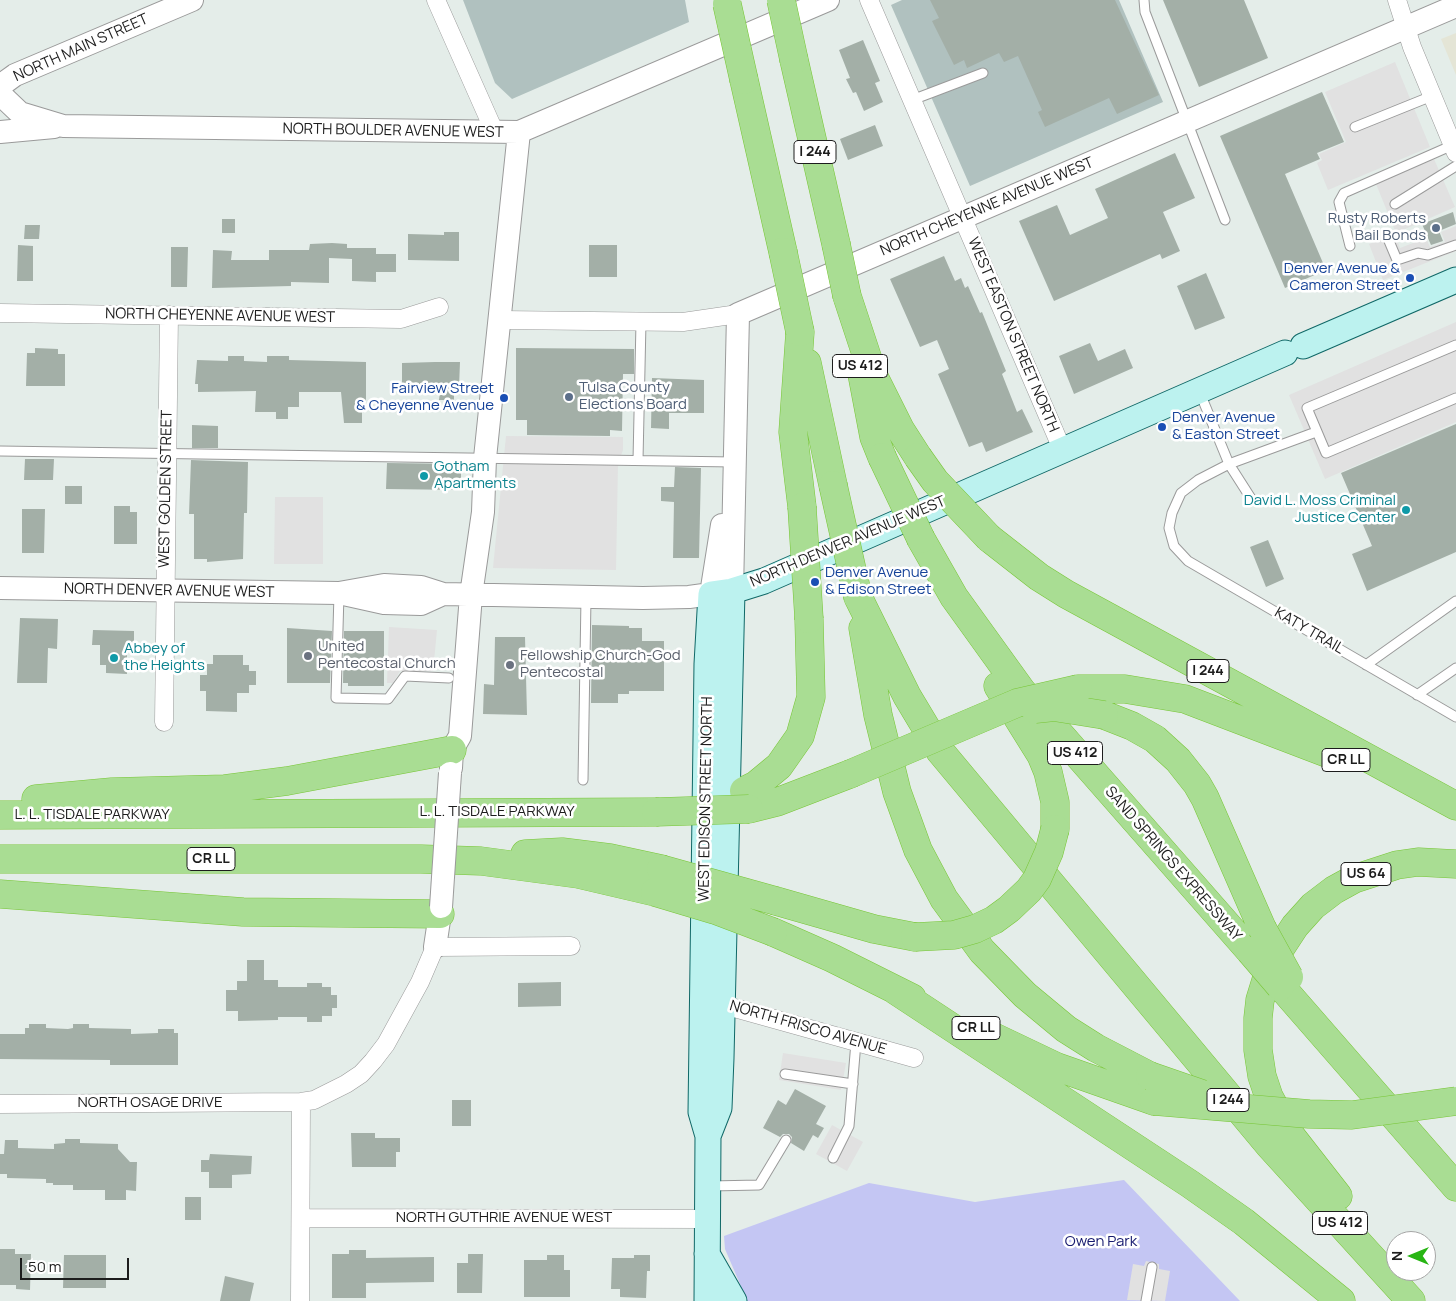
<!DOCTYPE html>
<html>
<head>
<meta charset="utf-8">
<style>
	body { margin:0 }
	#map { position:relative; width:1456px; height:1301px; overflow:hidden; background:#e4ede9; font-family:Manrope,sans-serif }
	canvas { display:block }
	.north { position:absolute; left:1386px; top:1231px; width:50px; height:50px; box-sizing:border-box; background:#fff; border:1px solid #a5a5a5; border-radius:50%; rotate:270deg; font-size:14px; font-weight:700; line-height:20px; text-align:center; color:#1d1d1d }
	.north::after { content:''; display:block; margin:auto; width:18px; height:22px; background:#28b514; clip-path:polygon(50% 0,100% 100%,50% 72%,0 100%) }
	.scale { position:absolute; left:20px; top:1258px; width:109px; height:22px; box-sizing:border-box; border:2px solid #1d1d1d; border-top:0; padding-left:6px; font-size:15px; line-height:18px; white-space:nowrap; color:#1d1d1d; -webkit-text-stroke:4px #fff; paint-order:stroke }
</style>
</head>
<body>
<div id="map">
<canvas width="1456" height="1301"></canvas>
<div class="north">N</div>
<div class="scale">50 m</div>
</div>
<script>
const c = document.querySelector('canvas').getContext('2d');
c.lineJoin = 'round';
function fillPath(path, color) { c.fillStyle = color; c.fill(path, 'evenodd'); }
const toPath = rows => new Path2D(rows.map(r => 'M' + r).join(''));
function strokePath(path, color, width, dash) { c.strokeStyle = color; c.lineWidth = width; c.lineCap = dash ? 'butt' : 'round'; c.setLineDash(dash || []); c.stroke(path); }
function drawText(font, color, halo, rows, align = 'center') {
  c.font = font + ' Manrope,sans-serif'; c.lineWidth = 5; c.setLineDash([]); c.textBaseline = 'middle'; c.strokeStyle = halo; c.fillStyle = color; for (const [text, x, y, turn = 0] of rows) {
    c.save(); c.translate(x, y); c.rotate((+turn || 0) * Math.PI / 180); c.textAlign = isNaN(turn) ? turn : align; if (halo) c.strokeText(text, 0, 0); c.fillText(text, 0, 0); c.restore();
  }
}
const industrial = toPath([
	[1456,33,1456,75,1441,39]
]);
const construction = toPath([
	[463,0,685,0,689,22,512,99,495,83],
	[902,0,1119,0,1163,102,970,186,891,5]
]);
const park = toPath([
	[1124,1180,1240,1301,732,1301,741,1289,740,1284,725,1249,724,1236,869,1183,975,1202]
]);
const parking = toPath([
	[1395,62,1430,147,1328,190,1317,163,1322,160,1319,154,1346,142,1325,92],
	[1434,159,1455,207,1396,233,1376,184],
	[1456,226,1456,251,1383,280,1369,244,1395,234,1400,248,1426,238,1430,247,1445,242,1441,232],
	[1456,322,1456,422,1325,479,1289,395],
	[506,436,623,437,623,450,618,464,616,570,493,568],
	[275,497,323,497,323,564,274,564],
	[389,627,437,630,433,671,400,671,393,683,387,683],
	[783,1053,846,1063,841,1090,779,1080],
	[832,1125,863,1142,847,1171,816,1154],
	[1146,1261,1159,1264,1159,1269,1170,1271,1165,1301,1127,1300,1133,1264,1144,1266]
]);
const building = toPath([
	[930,0,1115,0,1159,95,1117,114,1109,98,1045,127,1038,112,1042,110,1018,56,1004,62,999,53,967,68,964,60,954,65,932,21,939,18],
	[1163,0,1244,0,1268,58,1199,87],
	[863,40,880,81,875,83,883,102,864,111,856,92,853,93,846,79,850,78,839,50],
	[1322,92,1344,142,1317,153,1320,159,1285,174,1326,270,1285,288,1220,136],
	[875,125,883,146,848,160,840,139],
	[1175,153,1195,198,1163,212,1180,251,1162,259,1160,254,1054,301,1019,221,1057,205,1070,235,1108,218,1095,189],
	[1453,212,1456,224,1439,231,1443,241,1431,245,1422,224],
	[222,219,235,219,235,233,222,233],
	[25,225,40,225,39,239,24,239],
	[444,232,459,232,459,261,408,260,408,234,444,235],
	[332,243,347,244,347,248,376,248,376,254,396,254,396,272,376,272,376,282,352,281,352,259,329,258,329,283,291,282,291,286,212,288,213,250,232,251,231,260,269,260,269,250,309,250,310,244],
	[18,245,33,246,33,281,17,281],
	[589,245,617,245,617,277,589,277],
	[171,247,188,247,187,287,171,287],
	[944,256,955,281,961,278,965,288,968,286,980,313,982,312,1006,371,1002,374,1017,412,1022,409,1033,432,986,452,982,442,969,447,938,374,949,369,937,340,920,347,890,279],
	[1206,273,1225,318,1195,330,1177,286],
	[1090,343,1098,361,1125,349,1133,368,1074,394,1059,356],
	[35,348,58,349,58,354,65,354,65,386,26,386,27,353,35,353],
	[516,348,634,349,634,374,623,374,622,431,610,430,610,436,527,435,527,420,516,420],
	[228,356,244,356,244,361,267,362,267,356,289,356,289,360,366,362,366,409,362,409,362,423,344,423,341,392,299,392,299,407,288,407,288,419,276,419,276,412,255,412,256,391,198,392,198,384,195,384,197,360,228,361],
	[435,362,460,362,459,387,454,387,454,400,439,400,440,392,435,392,435,390,402,390,402,363],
	[652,378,704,380,704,413,669,413,669,429,651,428],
	[1456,424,1456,552,1367,591,1352,554,1372,546,1341,473],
	[192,425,218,426,218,448,192,448],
	[25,459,54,459,53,480,24,480],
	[191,460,248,462,247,513,244,513,243,559,207,562,207,559,194,559,194,514,189,514],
	[387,463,461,464,461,490,386,489],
	[675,467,701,468,699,558,673,558,674,502,661,501,661,487,674,487],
	[65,486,82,486,82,504,65,504],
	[114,506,130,506,130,512,137,512,137,544,114,544],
	[22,509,45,509,44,553,22,553],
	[1268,540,1284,579,1266,587,1250,547],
	[20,618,58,619,57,649,48,648,47,683,17,683],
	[592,625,629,626,629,628,642,628,642,641,664,641,664,691,629,691,629,694,618,694,618,703,591,703],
	[287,628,332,631,330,683,287,683],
	[93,630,134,631,134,652,127,652,127,674,106,673,106,665,100,665,100,645,92,645],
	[344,631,384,631,384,686,348,686,348,683,343,683],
	[495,637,525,637,527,715,483,714,484,684,494,685],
	[213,655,243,655,243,665,249,665,249,671,256,671,256,685,249,685,249,693,237,693,237,712,206,711,206,691,200,691,200,675,207,675,207,664,213,664],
	[247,960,264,960,264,980,278,980,278,987,307,987,307,983,322,983,322,987,331,987,331,995,337,995,337,1008,332,1008,332,1016,322,1016,322,1022,307,1022,307,1017,278,1017,278,1020,238,1021,238,1011,226,1011,226,990,237,990,237,981,247,981],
	[561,982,561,1006,518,1007,518,983],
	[29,1024,46,1024,46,1028,68,1029,73,1028,73,1024,89,1024,89,1028,131,1029,131,1034,158,1033,158,1029,174,1029,174,1033,178,1033,178,1065,110,1065,110,1060,0,1059,0,1034,25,1034,25,1028,29,1028],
	[795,1089,826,1106,816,1124,824,1128,818,1138,813,1135,804,1151,791,1143,792,1137,789,1134,783,1134,780,1137,763,1128,778,1100,786,1105],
	[452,1100,471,1100,471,1126,452,1126],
	[351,1133,375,1133,375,1138,400,1138,400,1152,396,1152,396,1167,352,1167],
	[65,1139,80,1139,80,1143,118,1144,118,1149,130,1162,137,1162,136,1191,126,1190,126,1200,105,1200,105,1190,73,1190,73,1185,53,1185,53,1183,46,1183,46,1179,7,1178,7,1174,0,1174,0,1154,4,1154,5,1140,18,1140,18,1148,54,1149,54,1144,65,1143],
	[210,1154,252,1156,251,1174,232,1175,232,1188,209,1188,209,1172,201,1172,201,1160,209,1160],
	[185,1197,201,1197,201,1220,185,1220],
	[0,1249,15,1249,15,1254,31,1254,30,1290,16,1289,16,1285,0,1285],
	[349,1250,366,1250,366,1258,434,1257,434,1282,366,1283,366,1298,332,1298,332,1254,349,1254],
	[468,1254,483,1254,482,1293,457,1293,457,1263,468,1263],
	[64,1255,106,1255,106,1288,63,1288],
	[547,1255,564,1255,564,1270,570,1270,570,1297,524,1297,524,1260,547,1260],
	[634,1255,650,1255,650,1271,647,1271,646,1298,620,1297,620,1289,611,1289,612,1258,634,1258],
	[225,1276,254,1283,250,1301,220,1301]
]);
const service = toPath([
	[1144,0,1145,12,1225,220],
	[912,100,983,73],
	[1355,127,1432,96],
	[1395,204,1456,166],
	[1389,241,1397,260,1418,253,1428,255,1456,245],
	[1350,246,1339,202,1344,193,1453,145],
	[1456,345,1307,408,1326,453,1456,398],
	[1200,393,1229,464,1252,500],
	[1316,432,1229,464,1198,480,1181,493,1172,513,1169,528,1174,546,1188,561,1456,717],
	[0,451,734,462],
	[638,460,641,322],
	[339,594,336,698,388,699,405,676,449,678],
	[1366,665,1456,601],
	[1417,695,1456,668],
	[583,780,586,598],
	[785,1074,853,1084],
	[833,1158,849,1126,856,1042],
	[710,1186,759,1185,786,1140],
	[1146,1301,1152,1267]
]);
const minor = toPath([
	[436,0,495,133],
	[869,0,1062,449],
	[1397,0,1412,47,1456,153],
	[0,313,401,319,439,307],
	[500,320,683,322,738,314],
	[164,722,169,315],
	[713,1002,914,1058],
	[0,1104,301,1102,314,1100,346,1084,361,1074,373,1061,386,1044,420,982,435,947,571,946],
	[301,1218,707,1219],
	[300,1301,301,1102]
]);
const tertiary = toPath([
	[0,86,15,75,192,0],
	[0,94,20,113,63,126,519,132,828,0],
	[0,132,54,127],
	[0,588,339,593,384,603,421,604,443,594],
	[732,591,738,314,1456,6],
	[339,593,384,585,421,587,443,594,643,598,689,597,711,594,722,525],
	[451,768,452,750,460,736,471,595,483,512,485,458,519,132],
	[435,947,441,907]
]);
const secondary = toPath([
	[1303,346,1456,280],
	[708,1136,719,1108,721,1058,732,591],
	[707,1254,734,1301],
	[707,1301,708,1136,701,1112,707,664,711,594,732,591,764,581,1285,353]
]);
const motorway = toPath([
	[794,60,836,244],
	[744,80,783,252],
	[847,296,873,375,900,429,918,457],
	[800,332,793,432,802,507],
	[807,363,833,485],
	[862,374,874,437,882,457],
	[989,538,1039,577,1066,594,1456,806],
	[921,539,954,597,1021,690,1250,951],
	[858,597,907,696,940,751,1269,1145,1411,1301],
	[863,628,878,715,897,792,918,850,944,899,982,951,1025,995,1066,1029,1096,1048,1150,1076],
	[998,686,1041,755,1048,772,1055,802,1055,829],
	[1078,689,1125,689,1185,699,1337,757],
	[1104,715,1132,726,1155,739,1178,760,1197,784,1205,798,1262,928],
	[744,791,756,785,779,766,800,736,811,697,809,619],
	[36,799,112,792,225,789,287,781,452,750],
	[749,809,777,802,850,774],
	[0,815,656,812],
	[525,854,562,852,610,858,661,869],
	[0,859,421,859,481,861,578,874,655,892],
	[0,894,243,912,440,914],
	[776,901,874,929,915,937],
	[773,932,832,958,912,998],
	[895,990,1190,1184,1244,1222,1341,1301],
	[1285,991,1456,1187],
	[994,1037,1057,1067,1154,1101],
	[1338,1196,1288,1132,1269,1097,1262,1076,1258,1050,1258,1018,1260,1000,1272,961,1295,926,1313,906,1334,890,1354,879,1397,865,1418,862,1456,864]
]);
const tertiaryBridge = toPath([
	[441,907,450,773]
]);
const motorwayBridge = toPath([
	[781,0,794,60],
	[727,4,744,80],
	[836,244,847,296],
	[783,252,800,332],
	[882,457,921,539],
	[918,457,935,481,989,538],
	[833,485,858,597],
	[802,507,809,619],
	[1035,709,1054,707,1104,715],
	[850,774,1017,703,1078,689],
	[656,812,749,809],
	[661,869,776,901],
	[655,892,715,910,773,932],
	[1262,928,1289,977],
	[915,937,954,935,975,929,994,920,1009,909,1029,890,1037,879,1049,852,1055,829],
	[1250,951,1280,986],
	[1150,1076,1202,1094],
	[1154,1101,1309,1114,1352,1115,1456,1101]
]);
const markers = [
	[1436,228,5,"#5c6f8a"],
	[1410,278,5,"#1a4fb4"],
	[569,397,5,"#5c6f8a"],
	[504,398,5,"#1a4fb4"],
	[1162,427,5,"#1a4fb4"],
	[424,476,5,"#0f9aa8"],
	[1406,510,5,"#0f9aa8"],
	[815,582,5,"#1a4fb4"],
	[308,656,5,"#6b7280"],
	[114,658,5,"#0f9aa8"],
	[510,665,5,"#6b7280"]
];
const shields = [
	[815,152,42],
	[860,366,55],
	[1208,671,42],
	[1075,753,55],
	[1346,760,48],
	[211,859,48],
	[1366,874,50],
	[976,1028,48],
	[1228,1100,42],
	[1340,1223,55]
];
const shieldNames = [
	["I 244",815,152],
	["US 412",860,366],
	["I 244",1208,671],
	["US 412",1075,753],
	["CR LL",1346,760],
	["CR LL",211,859],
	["US 64",1366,874],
	["CR LL",976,1028],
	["I 244",1228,1100],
	["US 412",1340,1223]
];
const streetNames = [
	["NORTH MAIN STREET",81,48,-24],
	["NORTH BOULDER AVENUE WEST",393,131,1],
	["NORTH CHEYENNE AVENUE WEST",987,207,-23],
	["NORTH CHEYENNE AVENUE WEST",220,316,1],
	["WEST EASTON STREET NORTH",1013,335,67],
	["WEST GOLDEN STREET",166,489,-89],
	["NORTH DENVER AVENUE WEST",848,542,-23],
	["NORTH DENVER AVENUE WEST",169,591,1],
	["KATY TRAIL",1309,631,30],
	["WEST EDISON STREET NORTH",706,799,-89],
	["L. L. TISDALE PARKWAY",497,812],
	["L. L. TISDALE PARKWAY",92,815],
	["SAND SPRINGS EXPRESSWAY",1173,864,49],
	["NORTH FRISCO AVENUE",808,1028,16],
	["NORTH OSAGE DRIVE",150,1103],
	["NORTH GUTHRIE AVENUE WEST",504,1218]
];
const serviceNames = [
	["Rusty Roberts",1426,219],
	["Bail Bonds",1426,236],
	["Tulsa County",579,388,"left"],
	["Elections Board",579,405,"left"]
];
const transitNames = [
	["Denver Avenue &",1400,269],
	["Cameron Street",1400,286],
	["Fairview Street",494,389],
	["& Cheyenne Avenue",494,406],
	["Denver Avenue",1172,418,"left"],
	["& Easton Street",1172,435,"left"],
	["Denver Avenue",825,573,"left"],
	["& Edison Street",825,590,"left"]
];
const cultureNames = [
	["Gotham",434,467],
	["Apartments",434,484],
	["David L. Moss Criminal",1396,501,"right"],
	["Justice Center",1396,518,"right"],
	["Abbey of",124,649],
	["the Heights",124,666]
];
const worshipNames = [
	["United",318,647],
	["Pentecostal Church",318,664],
	["Fellowship Church-God",520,656],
	["Pentecostal",520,673]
];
const parkNames = [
	["Owen Park",1101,1242]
];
fillPath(industrial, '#e4e5d6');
fillPath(construction, '#b0c1bf');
fillPath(park, '#c4c6f3');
fillPath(parking, '#e1e1e1');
fillPath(building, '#a3afa7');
strokePath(service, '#9a9a9a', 11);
strokePath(minor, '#9a9a9a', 19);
strokePath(tertiary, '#9a9a9a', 24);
strokePath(secondary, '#106867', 27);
strokePath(motorway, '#78c636', 29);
strokePath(service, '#fff', 9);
strokePath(minor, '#fff', 18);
strokePath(tertiary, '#fff', 22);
strokePath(secondary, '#bcf2ef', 25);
strokePath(motorway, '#a9dd93', 28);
strokePath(tertiaryBridge, '#9a9a9a', 24, []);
strokePath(motorwayBridge, '#78c636', 29, []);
strokePath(tertiaryBridge, '#fff', 22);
strokePath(motorwayBridge, '#a9dd93', 28);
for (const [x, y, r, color] of markers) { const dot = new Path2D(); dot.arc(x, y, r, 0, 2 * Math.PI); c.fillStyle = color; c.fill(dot); strokePath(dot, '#fff', 2); }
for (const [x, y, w] of shields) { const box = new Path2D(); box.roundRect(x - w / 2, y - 11.5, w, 23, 4); c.fillStyle = '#fff'; c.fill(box); strokePath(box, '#1d1d1d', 1); }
drawText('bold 14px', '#1d1d1d', null, shieldNames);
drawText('15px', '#1d1d1d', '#fff', streetNames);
drawText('15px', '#4e5e75', '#fff', serviceNames, 'right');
drawText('15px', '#164399', '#fff', transitNames, 'right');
drawText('15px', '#0d838f', '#fff', cultureNames, 'left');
drawText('15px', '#5b616d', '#fff', worshipNames, 'left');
drawText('15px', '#161a6f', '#fff', parkNames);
</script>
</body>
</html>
